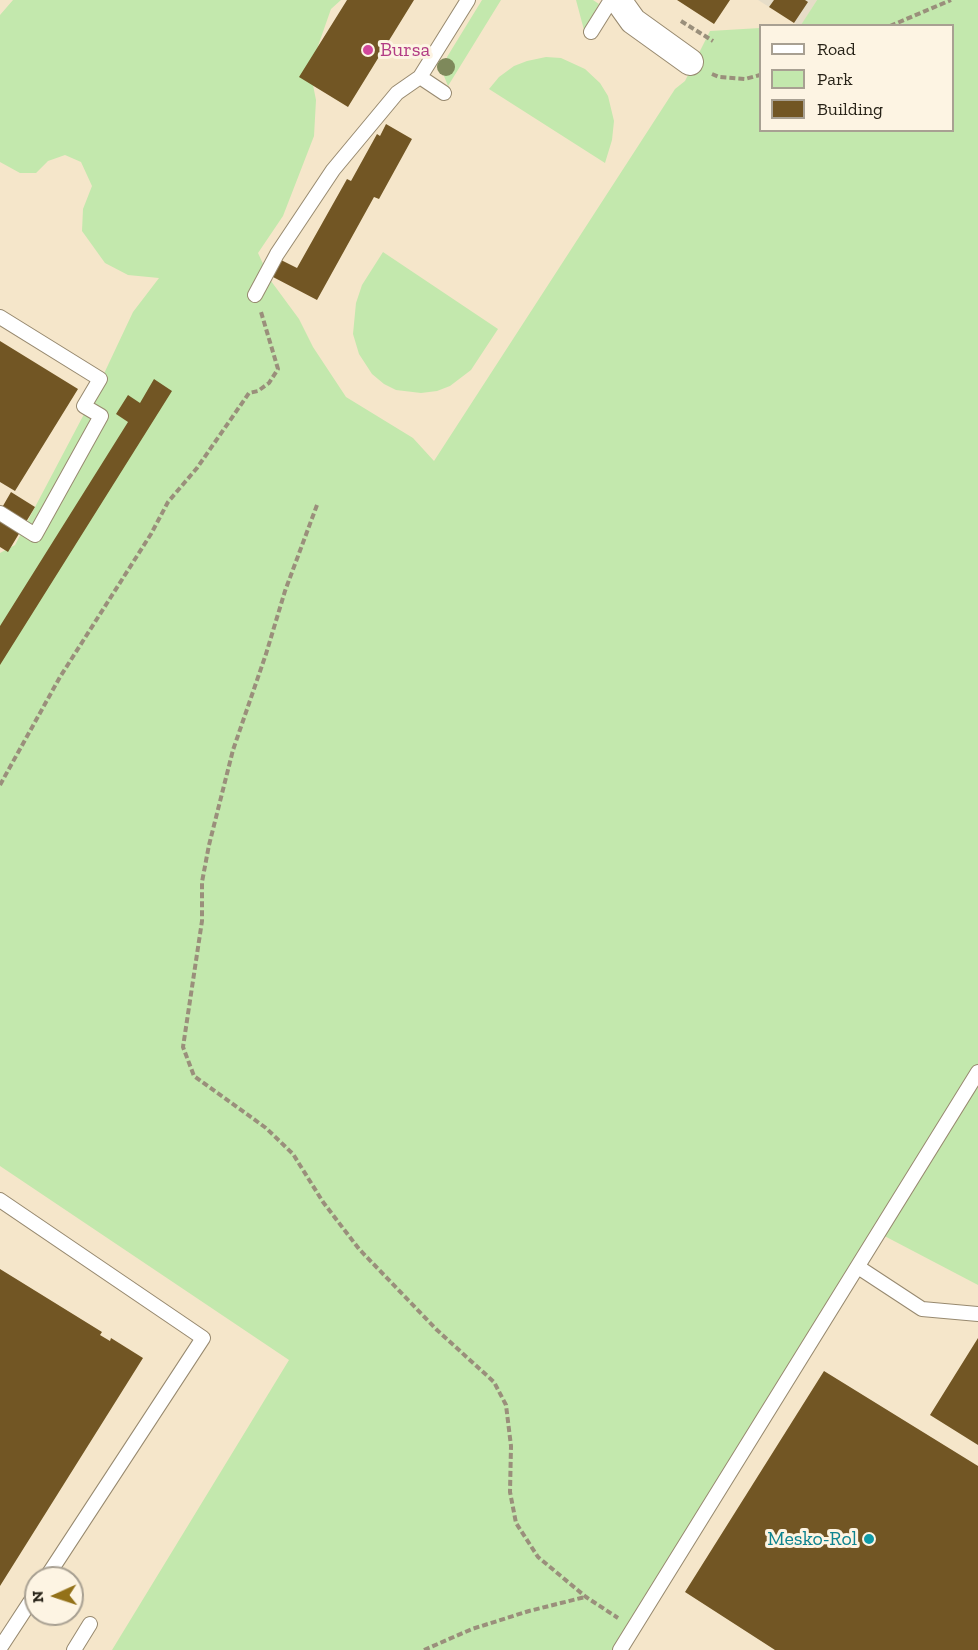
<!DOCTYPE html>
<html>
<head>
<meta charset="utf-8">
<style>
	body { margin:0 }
	#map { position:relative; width:978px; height:1650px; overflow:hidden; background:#f5e6ca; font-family:"Zilla Slab",serif }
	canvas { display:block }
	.legend { position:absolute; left:759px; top:24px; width:195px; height:108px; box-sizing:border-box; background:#fdf4e3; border:2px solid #a8a092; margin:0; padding:8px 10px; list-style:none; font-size:18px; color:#282318 }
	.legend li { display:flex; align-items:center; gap:12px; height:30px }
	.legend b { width:30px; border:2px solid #a8a092 }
	.north { position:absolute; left:24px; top:1566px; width:60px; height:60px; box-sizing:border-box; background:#fdf4e3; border:2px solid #a8a092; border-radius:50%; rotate:267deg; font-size:16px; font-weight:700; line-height:24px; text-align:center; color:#282318 }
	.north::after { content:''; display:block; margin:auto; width:21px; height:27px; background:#937119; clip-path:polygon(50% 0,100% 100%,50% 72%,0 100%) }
</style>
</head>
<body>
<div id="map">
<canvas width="978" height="1650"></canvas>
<ul class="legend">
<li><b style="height:8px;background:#fff"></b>Road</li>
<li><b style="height:16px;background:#c3e8ad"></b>Park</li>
<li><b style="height:16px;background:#725624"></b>Building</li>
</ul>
<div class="north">N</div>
</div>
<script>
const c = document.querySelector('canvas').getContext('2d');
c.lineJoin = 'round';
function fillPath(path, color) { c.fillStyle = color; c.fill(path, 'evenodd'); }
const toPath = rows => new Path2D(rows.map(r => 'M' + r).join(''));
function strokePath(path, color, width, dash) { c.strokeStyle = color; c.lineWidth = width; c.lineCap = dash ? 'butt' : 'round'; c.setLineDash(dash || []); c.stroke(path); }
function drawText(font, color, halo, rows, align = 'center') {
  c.font = font + ' "Zilla Slab",serif'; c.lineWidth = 6; c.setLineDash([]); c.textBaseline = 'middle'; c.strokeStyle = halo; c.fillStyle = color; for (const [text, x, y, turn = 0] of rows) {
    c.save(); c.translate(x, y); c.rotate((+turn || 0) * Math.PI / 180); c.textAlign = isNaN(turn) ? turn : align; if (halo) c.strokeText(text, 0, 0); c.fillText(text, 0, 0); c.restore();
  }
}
const education = toPath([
	[758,0,817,0,801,26,798,25]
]);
const green = toPath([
	[13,0,341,0,331,9,318,46,311,75,316,100,314,136,283,216,258,253,271,281,299,319,313,347,346,397,413,438,434,461,675,89,685,81,710,31,760,28,760,130,952,130,952,26,801,25,817,0,978,0,978,1285,873,1230,614,1650,112,1650,289,1360,0,1166,0,553,15,545,92,399,133,312,159,278,128,275,105,263,82,231,83,209,92,186,81,162,65,155,48,161,36,173,20,173,0,162,0,15],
	[482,0,501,0,448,86,444,76,447,57],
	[576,0,593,0,599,4,584,30],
	[546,57,561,58,585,69,600,83,608,96,614,121,612,140,605,163,489,89,499,77,514,66,527,61],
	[383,252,498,329,471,370,450,386,437,391,421,393,396,390,384,384,372,374,359,354,353,334,356,303,362,285]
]);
const building = toPath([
	[347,0,414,0,348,107,299,77],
	[677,0,730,0,714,24],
	[774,0,805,0,808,2,794,23,769,7],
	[386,124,412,139,379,199,374,197,317,300,273,277,281,260,297,268,347,179,351,181,377,134,380,136],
	[0,341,78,389,15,491,0,482],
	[154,379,172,391,0,665,0,626,128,422,116,414,128,395,140,403],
	[11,492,35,507,8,552,0,547,0,511],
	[0,1269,102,1332,100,1335,110,1341,111,1338,143,1358,0,1586],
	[978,1338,978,1445,930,1415],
	[824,1371,978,1466,978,1650,775,1650,685,1592]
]);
const path = toPath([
	[681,21,713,41],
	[890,26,951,0],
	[712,74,719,77,745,79,760,75],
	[317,505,285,591,266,654,233,750,209,845,202,882,202,921,183,1047,194,1076,266,1128,293,1154,323,1202,359,1249,437,1330,494,1382,506,1405,511,1446,510,1492,516,1523,538,1557,586,1597,618,1618],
	[0,785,60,677,151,534,168,502,197,468,249,393,258,391,269,383,278,369,261,312],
	[424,1650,472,1629,529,1611,585,1597]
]);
const service = toPath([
	[591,32,611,0],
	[420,77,444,93],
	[255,295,277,254,333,170,397,93,420,77,468,0],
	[0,317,100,379,84,406,101,416,35,535,0,513],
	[0,1200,203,1338,46,1578],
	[858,1267,922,1309,978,1314],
	[0,1648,36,1593],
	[74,1650,90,1624],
	[620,1650,978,1072]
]);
const minor = toPath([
	[618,0,633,21,690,62]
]);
const trees = [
	[446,67]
];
const markers = [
	[368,50,6,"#d1479c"],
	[869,1539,6,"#0f9aa8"]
];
const hotelNames = [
	["Bursa",380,50]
];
const cultureNames = [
	["Mesko-Rol",857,1539]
];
fillPath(education, '#e6ddc8');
fillPath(green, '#c3e8ad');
fillPath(building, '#725624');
strokePath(service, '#97896f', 16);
strokePath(minor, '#97896f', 28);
strokePath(path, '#9a8f7b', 4, [6, 3]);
strokePath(service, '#fff', 14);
strokePath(minor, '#fff', 26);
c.fillStyle = '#7e895b';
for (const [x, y] of trees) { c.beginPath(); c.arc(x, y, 9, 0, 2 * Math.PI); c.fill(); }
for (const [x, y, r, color] of markers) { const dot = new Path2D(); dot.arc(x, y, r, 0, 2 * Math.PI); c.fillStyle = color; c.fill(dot); strokePath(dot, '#fdf4e3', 2); }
drawText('20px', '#b23c85', '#fdf4e3', hotelNames, 'left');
drawText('20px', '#0d838f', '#fdf4e3', cultureNames, 'right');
</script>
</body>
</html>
